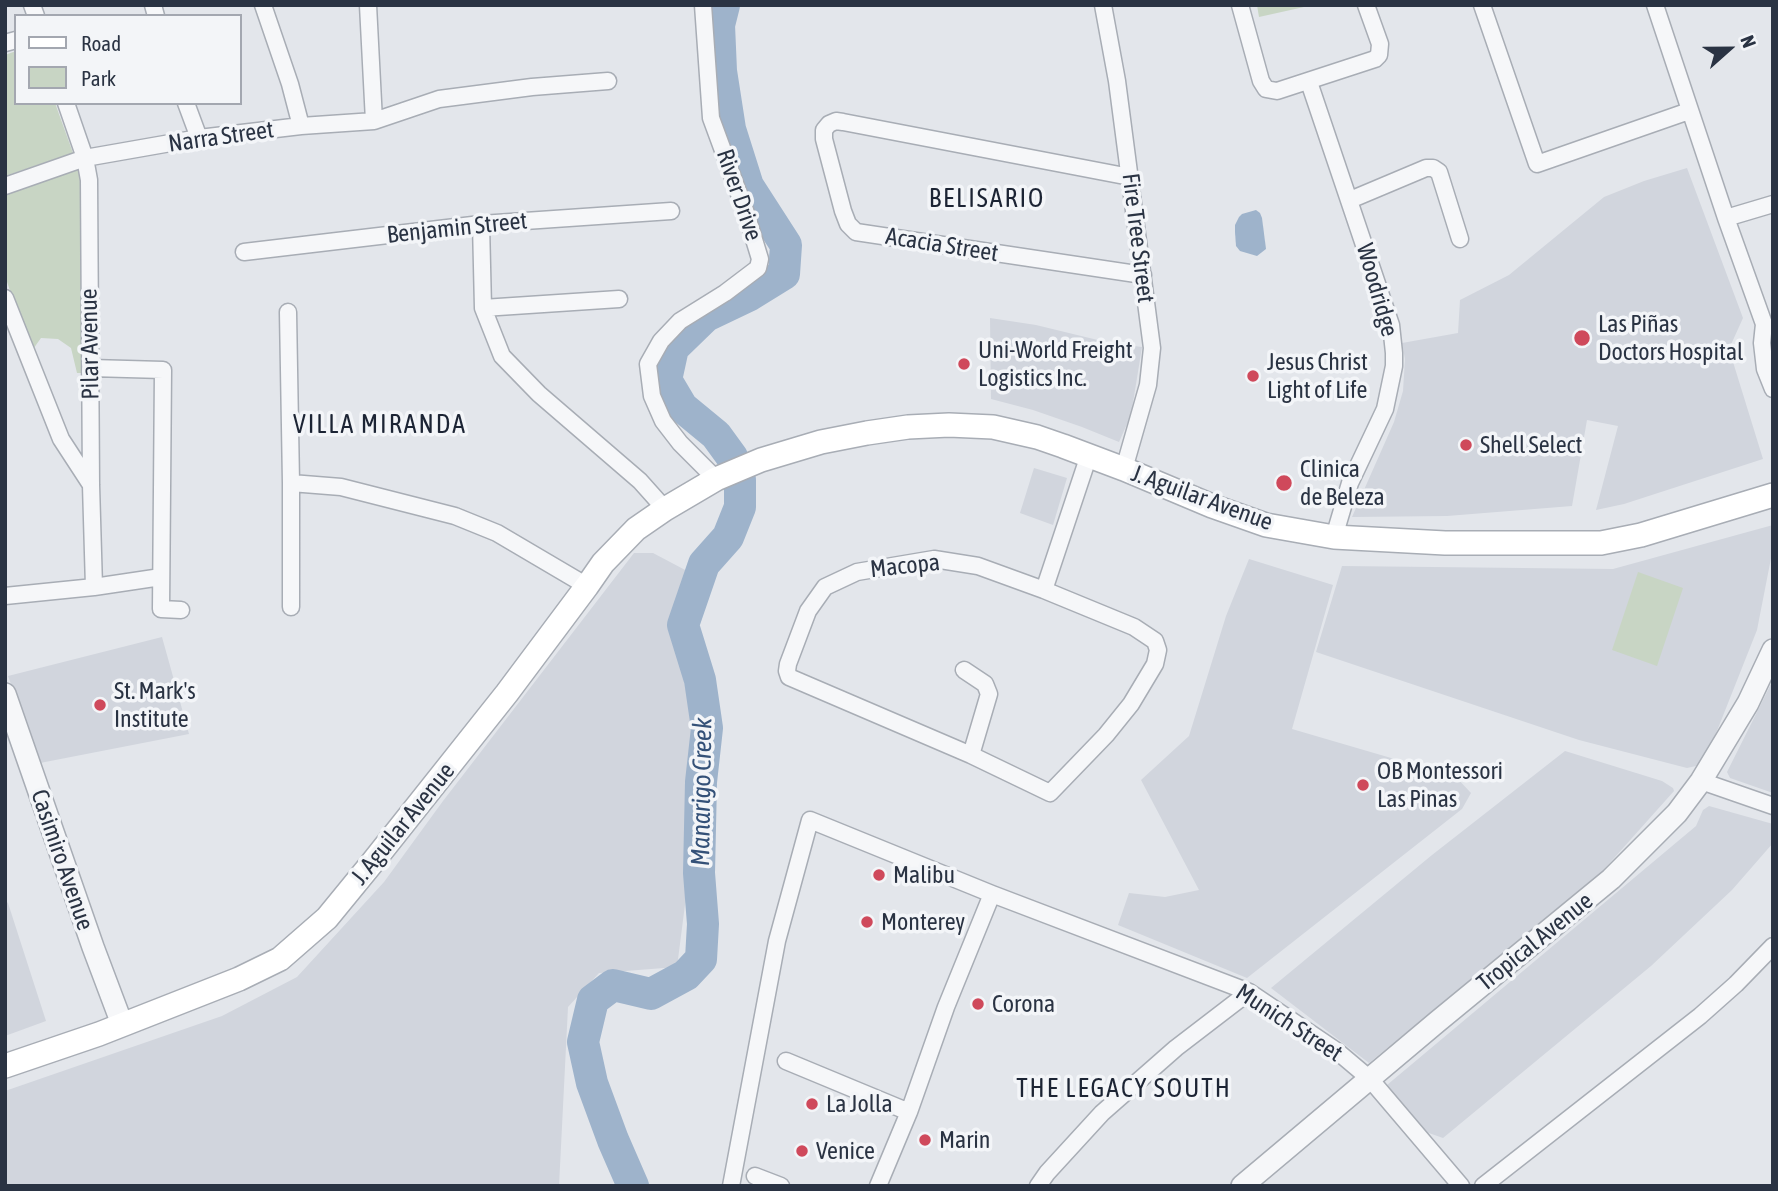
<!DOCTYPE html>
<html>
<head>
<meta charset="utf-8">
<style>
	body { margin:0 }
	#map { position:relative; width:1778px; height:1191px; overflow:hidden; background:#e3e6eb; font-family:"Asap Condensed",sans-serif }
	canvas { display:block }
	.frame { position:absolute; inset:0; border:7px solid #2a3343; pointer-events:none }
	.legend { position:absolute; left:14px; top:14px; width:228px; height:91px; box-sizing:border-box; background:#f3f5f8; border:2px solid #a3a7b0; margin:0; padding:9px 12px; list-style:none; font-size:21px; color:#2a3343 }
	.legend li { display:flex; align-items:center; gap:14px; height:35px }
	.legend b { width:35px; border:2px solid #a3a7b0 }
	.north { position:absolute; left:1694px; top:14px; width:70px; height:70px; -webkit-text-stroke:5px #f3f5f8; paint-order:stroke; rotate:69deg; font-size:19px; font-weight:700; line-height:28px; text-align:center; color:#2a3343 }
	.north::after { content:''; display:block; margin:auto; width:24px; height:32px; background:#2a3343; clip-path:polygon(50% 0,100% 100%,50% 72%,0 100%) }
</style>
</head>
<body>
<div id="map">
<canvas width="1778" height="1191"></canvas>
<div class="frame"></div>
<ul class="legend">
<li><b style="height:9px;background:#fff"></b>Road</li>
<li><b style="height:19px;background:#c8d5c4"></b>Park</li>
</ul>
<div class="north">N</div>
</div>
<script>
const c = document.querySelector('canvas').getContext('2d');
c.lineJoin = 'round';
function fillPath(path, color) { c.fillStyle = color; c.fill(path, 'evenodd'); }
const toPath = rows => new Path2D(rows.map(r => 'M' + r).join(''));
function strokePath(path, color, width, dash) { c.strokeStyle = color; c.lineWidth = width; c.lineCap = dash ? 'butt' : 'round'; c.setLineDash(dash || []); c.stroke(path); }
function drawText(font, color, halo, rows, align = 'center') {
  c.font = font + ' "Asap Condensed",sans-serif'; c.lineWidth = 7; c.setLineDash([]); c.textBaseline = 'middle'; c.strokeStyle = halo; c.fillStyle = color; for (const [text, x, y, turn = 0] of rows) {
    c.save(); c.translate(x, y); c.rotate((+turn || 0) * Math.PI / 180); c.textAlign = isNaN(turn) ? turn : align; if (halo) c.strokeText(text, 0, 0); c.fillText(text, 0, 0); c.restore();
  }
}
const built = toPath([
	[1687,168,1743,318,1729,349,1763,459,1624,504,1596,510,1618,426,1587,420,1572,506,1447,516,1352,517,1394,422,1403,391,1405,359,1402,343,1458,333,1460,300,1509,275,1604,197,1644,181],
	[990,318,1036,325,1110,343,1142,347,1131,415,1119,442,1082,427,1033,410,991,399],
	[1034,468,1067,478,1053,525,1020,513],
	[1773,525,1773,548,1757,630,1709,751,1696,766,1687,768,1579,740,1316,652,1342,566,1613,569],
	[634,553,653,553,689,572,672,620,695,735,697,811,677,967,599,973,568,1007,559,1186,5,1186,5,1091,222,1016,297,977,384,882,443,801],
	[1249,559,1333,585,1292,729,1456,777,1471,793,1462,809,1247,978,1118,925,1129,893,1165,897,1199,890,1141,780,1189,736,1226,616],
	[162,637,189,734,40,763,8,676],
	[1773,680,1773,793,1730,778,1727,772],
	[1565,751,1662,781,1673,788,1674,791,1598,876,1369,1063,1271,988,1432,855],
	[1709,806,1773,824,1773,843,1732,890,1651,966,1443,1138,1426,1132,1387,1085,1696,826,1703,810],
	[5,900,8,903,46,1021,5,1036]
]);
const green = toPath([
	[1257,5,1313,5,1259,17],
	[16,51,16,103,55,103,73,153,5,176,5,55],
	[81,167,84,373,77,373,71,348,58,339,41,338,31,352,5,276,5,193],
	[1638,572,1683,588,1657,666,1612,650]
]);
const water = toPath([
	[1256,210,1260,213,1262,218,1266,249,1257,256,1240,251,1236,246,1235,232,1235,225,1239,217,1242,214]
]);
const river = toPath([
	[633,1186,613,1140,592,1083,583,1042,593,1000,613,985,651,994,686,975,701,959,703,924,699,873,701,782,707,728,700,680,683,625,704,564,728,537,740,507,740,480,737,469,732,457,716,435,682,407,666,380,673,348,706,316,750,295,784,274,786,245,748,186,730,129,721,71,719,25,724,5]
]);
const minor = toPath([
	[32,5,36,16],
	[153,5,156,16],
	[263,5,290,84,301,126],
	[368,5,374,121],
	[703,5,711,118,746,213,760,259,758,268,725,293,680,321,661,341,648,364,652,396,663,421,680,443,716,479],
	[1103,5,1117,81,1152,348,1148,385,1124,469],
	[1240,5,1261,81,1266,89,1277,91,1375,59,1379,55,1380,44,1366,5],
	[1482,5,1537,164,1689,111],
	[1655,5,1726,218,1764,324,1762,343,1765,369,1773,389],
	[5,43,16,40],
	[1309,82,1391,325,1394,353,1394,366,1385,409,1350,483,1334,537],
	[66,103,85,158,89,180,91,485,94,587],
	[186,103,199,138],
	[1130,177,843,122,836,121,829,124,824,130,824,139,843,211,848,224,856,232,1143,275],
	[5,186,85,158,199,138,301,126,374,121,439,99,532,87,608,81],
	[1350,200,1426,168,1433,168,1439,172,1460,239],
	[1726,218,1773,204],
	[481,224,483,308,502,356,539,394,640,481,665,509],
	[244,252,481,224,671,211],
	[5,298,61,439,91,485],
	[483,308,619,299],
	[288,312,291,483,291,607],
	[91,368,163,370,161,609,181,610],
	[291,483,341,487,455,516,497,533,587,586],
	[934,559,978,566,1044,590,1134,627,1155,641,1158,650,1155,664,1131,704,1106,735,1050,793,971,755,789,677,787,671,788,664,808,611,825,587,857,572,934,559],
	[1044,590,1089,455],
	[5,596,94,587,161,577],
	[964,670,985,684,989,694,971,755],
	[1701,781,1773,806],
	[786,1061,909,1112],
	[755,1176,781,1186],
	[731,1186,777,941,810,820,992,894,1249,992,1338,1052,1370,1079,1461,1186],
	[878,1186,909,1112,946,1007,992,894],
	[1038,1186,1047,1173,1102,1113,1176,1048,1249,992],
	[1483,1186,1700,1016,1736,984,1773,946]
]);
const tertiary = toPath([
	[5,694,93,947,122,1024],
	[1242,1186,1437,1022,1611,879,1677,813,1701,781,1748,703,1773,650]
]);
const secondary = toPath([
	[5,1066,99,1034,239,979,280,959,327,918,372,863,507,693,587,586,603,563,636,529,665,509,716,479,761,460,821,442,867,433,908,427,949,425,993,427,1037,437,1063,446,1124,469,1212,506,1266,525,1334,537,1445,543,1601,543,1641,535,1773,495]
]);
const markers = [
	[1582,338,9,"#cf495b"],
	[964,364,7,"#cf495b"],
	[1253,376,7,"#cf495b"],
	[1466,445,7,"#cf495b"],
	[1284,483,9,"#cf495b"],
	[100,705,7,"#cf495b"],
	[1363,785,7,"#cf495b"],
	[879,875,7,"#cf495b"],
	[867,922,7,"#cf495b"],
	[978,1004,7,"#cf495b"],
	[812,1104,7,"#cf495b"],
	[925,1140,7,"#cf495b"],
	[802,1151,7,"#cf495b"]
];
const streetNames = [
	["Narra Street",221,137,-8],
	["River Drive",739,195,71],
	["Benjamin Street",457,228,-6],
	["Fire Tree Street",1138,238,83],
	["Acacia Street",942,245,9],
	["Woodridge",1377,290,74],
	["Pilar Avenue",90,344,-91],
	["J. Aguilar Avenue",1202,498,20],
	["Macopa",905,566,-6],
	["J. Aguilar Avenue",403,824,-51],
	["Casimiro Avenue",62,860,71],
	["Tropical Avenue",1535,942,-39],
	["Munich Street",1289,1023,33]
];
const poiNames = [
	["Las Piñas",1598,324],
	["Doctors Hospital",1598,352],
	["Uni-World Freight",978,350],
	["Logistics Inc.",978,378],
	["Jesus Christ",1267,362],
	["Light of Life",1267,390],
	["Shell Select",1480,445],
	["Clinica",1300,469],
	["de Beleza",1300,497],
	["St. Mark's",114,691],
	["Institute",114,719],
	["OB Montessori",1377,771],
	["Las Pinas",1377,799],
	["Malibu",893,875],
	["Monterey",881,922],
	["Corona",992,1004],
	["La Jolla",826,1104],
	["Marin",939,1140],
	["Venice",816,1151]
];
const neighbourhoodNames = [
	["BELISARIO",987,199],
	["VILLA MIRANDA",380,425],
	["THE LEGACY SOUTH",1124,1089]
];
const waterNames = [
	["Manarigo Creek",702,792,-89]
];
fillPath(built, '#d1d5dd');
fillPath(green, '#c8d5c4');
fillPath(water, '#9eb3cb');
strokePath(river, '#9eb3cb', 32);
strokePath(minor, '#a8adb5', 19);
strokePath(tertiary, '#a8adb5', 24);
strokePath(secondary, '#a8adb5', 26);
strokePath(minor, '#f6f7f9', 16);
strokePath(tertiary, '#f6f7f9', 21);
strokePath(secondary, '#fff', 23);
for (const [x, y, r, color] of markers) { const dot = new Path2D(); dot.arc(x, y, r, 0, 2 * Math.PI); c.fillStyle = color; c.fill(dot); strokePath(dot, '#f3f5f8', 2.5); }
drawText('24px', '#2a3343', '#f3f5f8', streetNames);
drawText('24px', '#2a3343', '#f3f5f8', poiNames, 'left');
c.letterSpacing = '2px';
drawText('26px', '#1c2434', '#f3f5f8', neighbourhoodNames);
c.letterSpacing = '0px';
drawText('italic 26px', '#345178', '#f3f5f8', waterNames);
</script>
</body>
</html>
